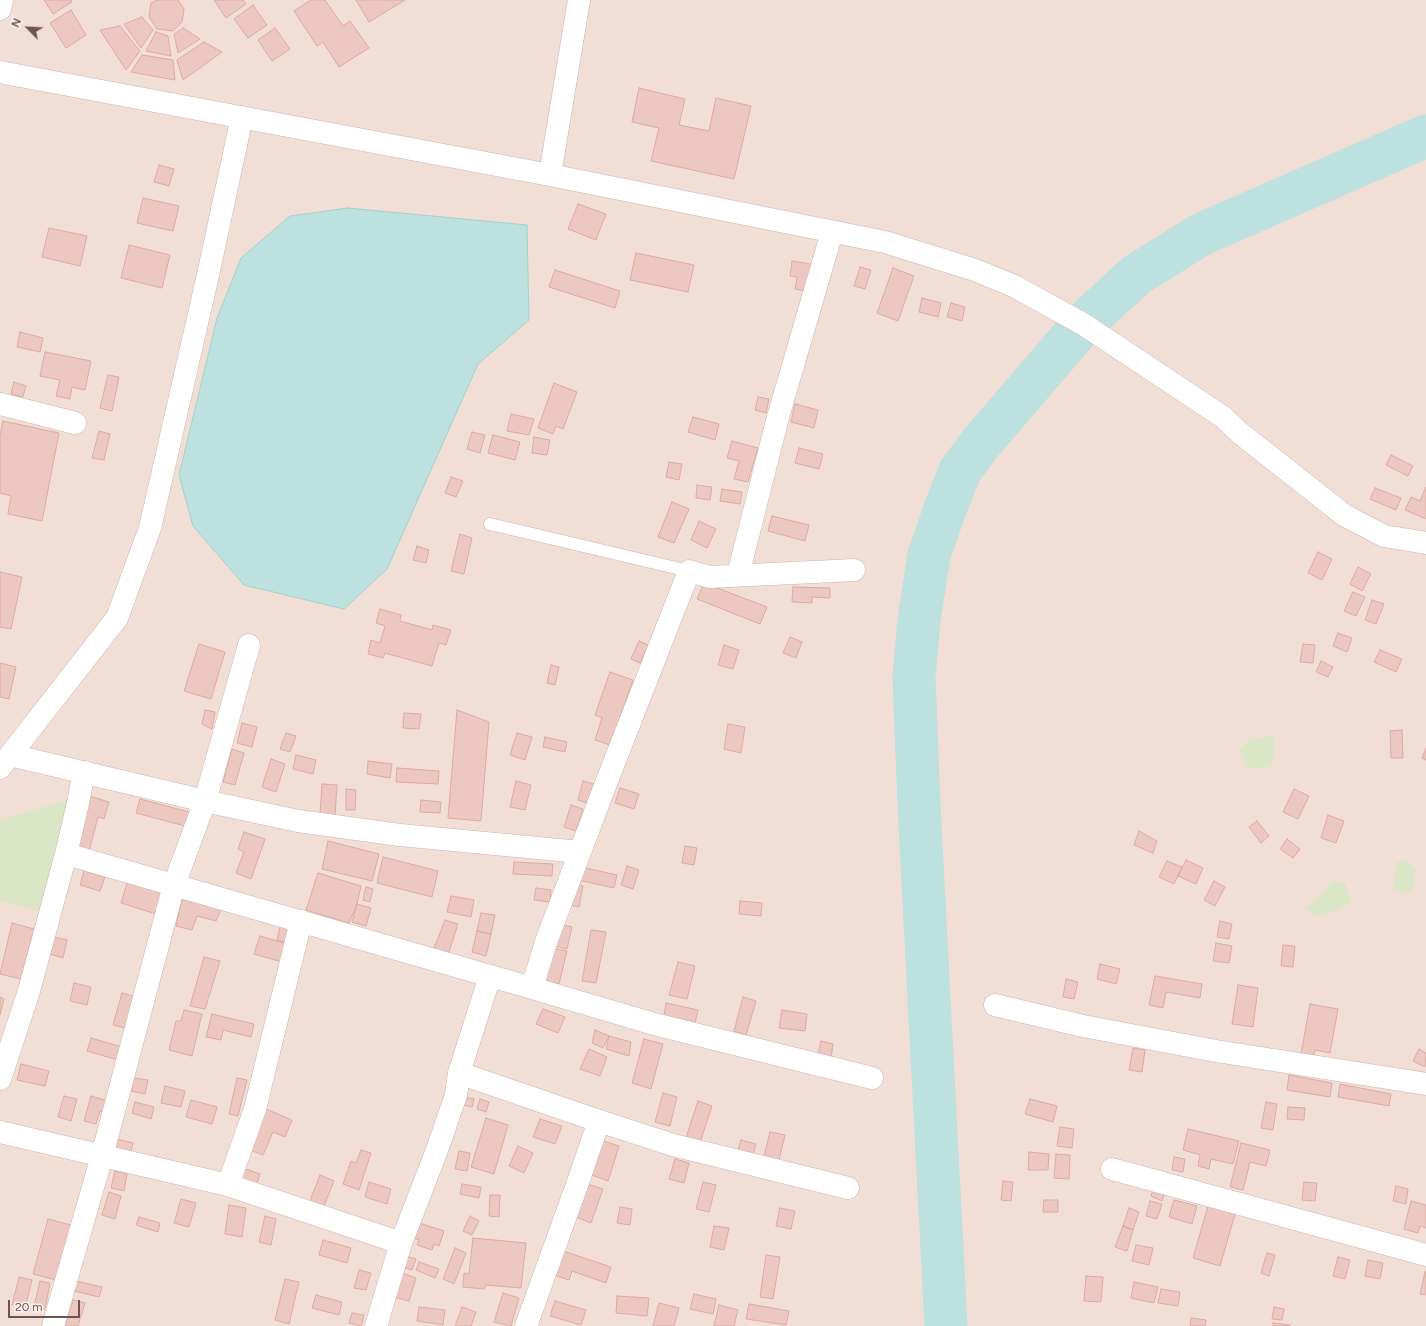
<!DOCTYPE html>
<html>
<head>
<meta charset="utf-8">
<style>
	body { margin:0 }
	#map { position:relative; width:1426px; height:1326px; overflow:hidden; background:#faeee6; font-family:Figtree,sans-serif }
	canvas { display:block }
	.north { position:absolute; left:8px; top:8px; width:40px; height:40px; -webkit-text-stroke:3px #fdf2ec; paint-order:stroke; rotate:294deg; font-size:11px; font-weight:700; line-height:16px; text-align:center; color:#70524e }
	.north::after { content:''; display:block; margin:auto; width:14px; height:18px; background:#70524e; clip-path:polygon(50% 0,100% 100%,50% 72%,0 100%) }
	.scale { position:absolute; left:8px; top:1300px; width:72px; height:18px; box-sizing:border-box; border:2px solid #70524e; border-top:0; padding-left:5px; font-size:12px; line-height:14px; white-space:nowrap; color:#70524e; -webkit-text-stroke:3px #fdf2ec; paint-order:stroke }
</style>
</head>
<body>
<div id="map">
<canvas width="1426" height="1326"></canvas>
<div class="north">N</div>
<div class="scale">20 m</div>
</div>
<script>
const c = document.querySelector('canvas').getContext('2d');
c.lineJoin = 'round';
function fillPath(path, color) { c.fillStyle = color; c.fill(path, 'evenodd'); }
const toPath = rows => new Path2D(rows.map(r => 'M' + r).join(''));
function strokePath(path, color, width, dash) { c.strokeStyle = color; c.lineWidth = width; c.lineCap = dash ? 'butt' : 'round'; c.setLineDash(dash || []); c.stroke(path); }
const residential = toPath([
	[0,0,1426,0,1426,1326,0,1326]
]);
const green = toPath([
	[1274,736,1275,752,1270,767,1246,768,1239,751,1250,739],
	[70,799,42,912,0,901,0,820],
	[1407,860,1416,869,1412,894,1393,891,1397,862],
	[1332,881,1345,883,1351,903,1333,912,1316,917,1305,908,1320,896]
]);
const water = toPath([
	[348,208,527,225,529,320,478,364,387,569,344,609,244,585,193,526,179,475,217,318,241,258,290,216,348,208]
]);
const river = toPath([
	[946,1326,919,805,914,677,919,620,929,555,945,509,960,471,980,444,1083,324,1136,275,1202,234,1426,136]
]);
const building = toPath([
	[44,0,71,0,72,2,53,14,44,0],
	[157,0,178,0,184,9,182,22,173,31,157,29,149,17,151,3,157,0],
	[214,0,243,0,246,4,226,18,214,0],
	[311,0,325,0,343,26,350,21,369,48,339,67,323,42,317,46,294,11,311,0],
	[356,0,405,0,369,22,356,0],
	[253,5,267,25,248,38,234,19,253,5],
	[71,10,86,35,66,48,50,23,71,10],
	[142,17,153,30,141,48,124,24,142,17],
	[120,26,140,51,126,70,100,30,120,26],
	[183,28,200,39,178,53,174,34,183,28],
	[275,28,290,49,272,61,258,40,275,28],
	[156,32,168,36,171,56,146,51,156,32],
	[204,42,222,52,183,80,177,60,204,42],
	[142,55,173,60,175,80,131,72,142,55],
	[639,88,685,99,679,125,709,131,716,98,751,106,734,179,651,161,659,128,632,122,639,88],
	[159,165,174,169,169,186,154,182,159,165],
	[143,198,179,206,173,231,137,223,143,198],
	[578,204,606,214,596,240,568,229,578,204],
	[49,228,87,236,80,266,42,257,49,228],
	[129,245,170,255,162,288,121,278,129,245],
	[636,253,694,265,688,292,630,280,636,253],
	[792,261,811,264,806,291,795,289,797,277,790,276,792,261],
	[860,267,871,270,865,289,854,286,860,267],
	[893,268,914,276,898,321,877,313,893,268],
	[555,270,620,291,615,308,549,287,555,270],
	[922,298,941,303,938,317,919,312,922,298],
	[951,303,965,307,962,321,947,317,951,303],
	[20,332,43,338,40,352,17,347,20,332],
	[45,352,91,361,85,390,72,387,70,399,56,396,60,380,40,376,45,352],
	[108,375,119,377,112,411,100,408,108,375],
	[14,382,26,386,23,397,11,394,14,382],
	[554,383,577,392,563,429,556,426,553,434,538,428,554,383],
	[758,397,769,399,766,413,755,410,758,397],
	[795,404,818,410,814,428,791,422,795,404],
	[511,414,534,419,529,435,507,431,511,414],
	[693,417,719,424,715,440,688,432,693,417],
	[3,421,59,433,42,521,8,514,11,496,0,493,0,435,3,421],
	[99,431,110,434,104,460,92,458,99,431],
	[472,432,485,435,480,453,467,449,472,432],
	[493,435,520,442,515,460,488,453,493,435],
	[534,437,550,440,547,455,532,453,534,437],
	[732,441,758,448,748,482,734,479,739,461,727,458,732,441],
	[799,448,823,454,819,469,795,463,799,448],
	[1391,455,1413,466,1408,476,1386,465,1391,455],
	[669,462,682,464,679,480,666,477,669,462],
	[451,477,463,481,456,497,445,493,451,477],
	[697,485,712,487,710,500,696,498,697,485],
	[1426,487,1426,519,1405,510,1411,497,1420,501,1426,487],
	[1375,488,1401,498,1396,510,1370,499,1375,488],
	[722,489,742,492,740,504,720,501,722,489],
	[672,502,689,509,674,543,658,537,672,502],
	[772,516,809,525,805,541,768,531,772,516],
	[699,521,716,529,707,548,691,540,699,521],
	[460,534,472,538,464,574,451,571,460,534],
	[417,546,429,550,426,563,413,560,417,546],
	[1318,552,1332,559,1322,580,1308,573,1318,552],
	[1358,567,1371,574,1362,591,1350,584,1358,567],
	[0,572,22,577,11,629,0,627,0,572],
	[704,583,767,607,760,624,697,599,704,583],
	[793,587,830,588,830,598,812,597,812,603,792,602,793,587],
	[1353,592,1365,597,1356,616,1344,611,1353,592],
	[1372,600,1384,604,1376,624,1365,620,1372,600],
	[380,609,401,615,400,621,432,630,433,625,451,630,446,645,439,643,432,666,385,653,383,658,368,654,371,640,380,643,385,626,376,623,380,609],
	[1338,633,1352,638,1347,652,1333,646,1338,633],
	[790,637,802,642,796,658,783,653,790,637],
	[639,641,648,645,640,663,631,659,639,641],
	[199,644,225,652,211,699,184,691,199,644],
	[1303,644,1315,645,1313,663,1300,662,1303,644],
	[724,645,739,650,733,669,718,665,724,645],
	[1380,650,1402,659,1396,672,1374,662,1380,650],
	[1321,661,1333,667,1328,677,1316,672,1321,661],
	[0,663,16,667,9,699,0,697,0,663],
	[551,665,559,667,555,685,547,683,551,665],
	[610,672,633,680,610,745,595,740,602,718,595,715,610,672],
	[205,710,215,712,212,729,202,724,205,710],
	[457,710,489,722,481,821,448,818,457,710],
	[404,713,421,714,419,729,403,728,404,713],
	[242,723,257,727,252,747,237,743,242,723],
	[728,724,745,727,741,753,724,749,728,724],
	[1402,730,1403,758,1391,758,1390,731,1402,730],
	[286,733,296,736,290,752,280,749,286,733],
	[517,733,532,737,525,760,510,755,517,733],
	[545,737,567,742,565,752,543,747,545,737],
	[1426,748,1426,760,1422,758,1426,748],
	[232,749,244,753,235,785,223,782,232,749],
	[296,755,316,760,313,774,293,769,296,755],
	[271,759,285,764,276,792,262,787,271,759],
	[368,761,392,764,390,778,367,774,368,761],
	[397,768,439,771,438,784,396,782,397,768],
	[516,781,531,785,525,810,510,807,516,781],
	[583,781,594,784,588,803,578,800,583,781],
	[322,784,337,785,335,816,320,815,322,784],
	[620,788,639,794,634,809,615,803,620,788],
	[346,789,356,790,355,810,346,810,346,789],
	[1294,789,1309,796,1298,819,1283,812,1294,789],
	[86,795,109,802,104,819,98,817,89,851,72,847,86,795],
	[140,799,189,812,185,826,136,813,140,799],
	[421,800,441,802,440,813,420,812,421,800],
	[571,805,583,809,576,831,564,827,571,805],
	[1328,815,1344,821,1336,843,1321,838,1328,815],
	[1257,821,1269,836,1261,843,1249,827,1257,821],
	[1139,831,1157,841,1153,853,1134,845,1139,831],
	[244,832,265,839,251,879,236,873,244,852,238,849,244,832],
	[1287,839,1300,849,1293,858,1280,849,1287,839],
	[328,841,379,854,372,881,322,869,328,841],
	[685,846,697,848,694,865,682,863,685,846],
	[383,857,438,871,432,897,377,883,383,857],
	[1186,860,1203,868,1196,884,1178,876,1186,860],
	[1167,861,1182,867,1174,884,1159,877,1167,861],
	[514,862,553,864,552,876,513,874,514,862],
	[627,866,639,870,633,889,621,885,627,866],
	[581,867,617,875,614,888,578,880,581,867],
	[84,871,105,877,100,891,80,885,84,871],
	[318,873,361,886,357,904,349,923,306,910,318,873],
	[128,880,166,891,159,915,121,903,128,880],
	[1214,881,1225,887,1215,906,1204,900,1214,881],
	[573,884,583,886,579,907,569,905,573,884],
	[366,887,373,889,370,902,363,900,366,887],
	[536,888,551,890,550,902,534,900,536,888],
	[451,896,474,900,471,917,447,912,451,896],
	[182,898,222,907,216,921,197,916,192,930,176,926,182,898],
	[740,901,762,903,761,916,739,914,740,901],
	[357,904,371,908,366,926,352,922,357,904],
	[481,913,495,915,491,934,477,931,481,913],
	[445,920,458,924,447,958,433,951,445,920],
	[1220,921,1232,924,1229,939,1217,937,1220,921],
	[12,923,34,929,21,979,0,974,12,923],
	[561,924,572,927,567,949,556,946,561,924],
	[280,926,295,930,291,942,277,941,280,926],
	[591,930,606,932,596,983,582,981,591,930],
	[477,931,491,934,486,956,472,952,477,931],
	[260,936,288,944,282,962,254,954,260,936],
	[54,937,67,940,63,958,50,954,54,937],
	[1216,943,1232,946,1229,963,1213,961,1216,943],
	[1283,945,1295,946,1293,967,1281,966,1283,945],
	[553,948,567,951,559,984,545,981,553,948],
	[204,957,220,961,205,1009,190,1006,204,957],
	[678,962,695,966,687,999,669,995,678,962],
	[1100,964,1120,969,1116,984,1097,979,1100,964],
	[1155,976,1202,984,1200,998,1166,992,1163,1008,1149,1005,1155,976],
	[1066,979,1078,982,1074,999,1063,997,1066,979],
	[74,983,91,987,87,1005,70,1001,74,983],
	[1238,985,1258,988,1253,1027,1232,1024,1238,985],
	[122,993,137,997,129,1029,113,1025,122,993],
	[0,997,4,999,0,1015,0,997],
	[743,997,756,1001,746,1035,734,1031,743,997],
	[666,1003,698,1010,695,1023,664,1016,666,1003],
	[1310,1004,1338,1009,1330,1053,1315,1050,1313,1057,1301,1054,1310,1004],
	[543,1009,565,1017,558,1033,536,1024,543,1009],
	[184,1010,202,1014,192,1056,169,1050,176,1021,181,1021,184,1010],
	[782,1010,807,1014,805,1031,779,1028,782,1010],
	[212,1014,254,1024,251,1037,223,1030,221,1040,206,1037,212,1014],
	[595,1030,609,1036,603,1048,592,1043,595,1030],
	[609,1036,631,1042,629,1056,606,1049,609,1036],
	[91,1038,122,1047,118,1060,87,1051,91,1038],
	[644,1039,663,1044,651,1089,632,1083,644,1039],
	[821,1041,833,1044,831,1058,818,1055,821,1041],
	[1133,1048,1145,1050,1142,1072,1129,1070,1133,1048],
	[589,1049,607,1057,600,1076,580,1069,589,1049],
	[1419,1049,1426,1053,1425,1067,1413,1061,1419,1049],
	[21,1064,49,1071,45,1086,17,1080,21,1064],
	[1289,1075,1332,1083,1330,1097,1287,1090,1289,1075],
	[134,1078,148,1080,145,1094,131,1091,134,1078],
	[237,1078,247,1080,238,1116,229,1114,237,1078],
	[1340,1084,1391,1094,1389,1106,1338,1097,1340,1084],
	[165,1086,185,1091,181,1107,161,1103,165,1086],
	[663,1093,677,1097,670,1126,655,1122,663,1093],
	[64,1096,77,1099,71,1121,58,1117,64,1096],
	[91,1096,108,1101,105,1113,100,1111,96,1124,84,1121,91,1096],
	[464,1097,474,1099,472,1107,462,1105,464,1097],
	[480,1099,489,1102,486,1112,477,1109,480,1099],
	[1030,1099,1057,1106,1053,1122,1025,1114,1030,1099],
	[191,1100,217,1107,212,1124,186,1117,191,1100],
	[698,1101,712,1106,699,1146,685,1141,698,1101],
	[135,1102,154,1107,151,1119,132,1113,135,1102],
	[1266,1102,1277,1104,1273,1130,1261,1128,1266,1102],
	[1288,1107,1305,1108,1304,1120,1287,1119,1288,1107],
	[266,1109,292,1120,285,1137,273,1132,263,1155,250,1150,266,1109],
	[486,1118,508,1125,494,1174,471,1167,486,1118],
	[540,1119,562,1126,555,1144,533,1137,540,1119],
	[1060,1127,1074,1129,1072,1148,1057,1146,1060,1127],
	[1188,1129,1239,1141,1233,1164,1211,1159,1209,1169,1198,1166,1200,1155,1183,1150,1188,1129],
	[770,1132,785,1135,778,1164,763,1160,770,1132],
	[116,1139,133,1143,131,1153,114,1149,116,1139],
	[741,1140,756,1144,752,1158,737,1154,741,1140],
	[603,1141,619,1146,608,1181,592,1175,603,1141],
	[1241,1143,1270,1150,1266,1166,1250,1162,1243,1190,1230,1187,1241,1143],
	[518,1146,533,1153,524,1173,509,1166,518,1146],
	[361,1150,371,1153,359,1190,343,1184,351,1161,356,1163,361,1150],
	[459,1151,470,1153,467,1171,455,1169,459,1151],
	[1029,1152,1049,1154,1048,1170,1028,1170,1029,1152],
	[1056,1154,1070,1155,1069,1179,1054,1178,1056,1154],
	[1174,1157,1185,1159,1183,1172,1172,1170,1174,1157],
	[675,1159,689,1163,684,1183,669,1179,675,1159],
	[243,1168,260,1174,256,1186,238,1180,243,1168],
	[115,1171,127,1174,124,1191,111,1188,115,1171],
	[320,1175,334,1181,324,1206,310,1201,320,1175],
	[1003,1181,1013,1182,1011,1201,1001,1200,1003,1181],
	[369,1182,391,1189,387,1204,365,1197,369,1182],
	[703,1182,716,1185,709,1212,696,1209,703,1182],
	[1304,1182,1317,1183,1315,1201,1302,1200,1304,1182],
	[462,1184,481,1187,479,1198,460,1194,462,1184],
	[587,1184,603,1189,591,1223,576,1217,587,1184],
	[1396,1186,1408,1189,1406,1204,1393,1201,1396,1186],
	[1154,1187,1165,1192,1162,1201,1151,1196,1154,1187],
	[109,1192,121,1196,115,1219,102,1215,109,1192],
	[490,1195,500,1195,499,1217,489,1216,490,1195],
	[181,1199,196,1203,189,1227,174,1223,181,1199],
	[1044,1200,1058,1200,1058,1212,1043,1212,1044,1200],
	[1174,1200,1197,1206,1192,1224,1169,1217,1174,1200],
	[1150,1201,1162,1204,1157,1219,1146,1216,1150,1201],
	[1411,1201,1426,1205,1426,1228,1420,1226,1418,1233,1404,1229,1411,1201],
	[229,1205,246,1208,242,1237,225,1234,229,1205],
	[1208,1206,1235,1214,1220,1266,1193,1258,1208,1206],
	[620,1207,632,1209,630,1225,617,1223,620,1207],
	[780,1208,795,1211,791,1229,776,1226,780,1208],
	[1129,1208,1139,1212,1133,1230,1123,1226,1129,1208],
	[265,1216,276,1219,271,1245,259,1242,265,1216],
	[470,1216,479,1221,472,1235,463,1231,470,1216],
	[139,1217,160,1223,158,1232,136,1225,139,1217],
	[48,1219,71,1225,56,1280,33,1274,48,1219],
	[419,1223,444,1231,439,1246,434,1244,432,1250,417,1245,419,1240,414,1238,419,1223],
	[714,1226,729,1228,724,1250,710,1247,714,1226],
	[1123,1226,1133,1230,1127,1251,1115,1247,1123,1226],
	[473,1238,526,1243,521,1288,486,1285,484,1289,463,1287,464,1273,469,1274,473,1238],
	[323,1240,351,1248,347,1263,319,1255,323,1240],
	[1136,1245,1153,1248,1149,1265,1132,1261,1136,1245],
	[455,1248,466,1253,454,1284,443,1279,455,1248],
	[563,1251,611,1267,606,1283,572,1271,569,1280,554,1275,563,1251],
	[1267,1253,1275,1255,1269,1276,1261,1273,1267,1253],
	[766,1255,780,1257,773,1299,760,1297,766,1255],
	[406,1256,416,1259,412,1270,402,1267,406,1256],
	[1338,1257,1350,1260,1345,1279,1333,1276,1338,1257],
	[1368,1260,1383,1263,1380,1279,1365,1276,1368,1260],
	[419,1262,439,1269,435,1278,416,1270,419,1262],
	[359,1270,371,1273,366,1290,354,1288,359,1270],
	[1425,1272,1426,1272,1426,1295,1420,1294,1425,1272],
	[402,1273,416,1278,409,1301,394,1297,402,1273],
	[1086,1276,1103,1277,1101,1302,1084,1301,1086,1276],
	[19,1277,32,1280,25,1308,12,1305,19,1277],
	[285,1279,299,1282,289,1324,275,1320,285,1279],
	[40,1281,50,1283,45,1309,34,1307,40,1281],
	[76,1281,102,1287,99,1297,74,1291,76,1281],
	[1134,1282,1158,1287,1154,1303,1131,1298,1134,1282],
	[1161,1289,1180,1292,1178,1306,1158,1303,1161,1289],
	[503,1293,519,1298,511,1326,494,1322,503,1293],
	[694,1294,716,1299,713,1314,690,1309,694,1294],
	[316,1295,342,1302,339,1315,312,1308,316,1295],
	[617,1296,649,1298,647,1316,616,1313,617,1296],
	[73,1300,85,1303,78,1326,65,1326,73,1300],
	[555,1301,586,1310,581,1325,550,1316,555,1301],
	[659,1303,679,1308,674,1326,653,1326,659,1303],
	[749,1304,789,1311,786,1325,746,1319,749,1304],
	[719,1305,738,1310,734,1326,714,1326,719,1305],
	[419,1307,445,1310,443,1325,417,1321,419,1307],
	[462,1307,476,1312,471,1326,455,1326,462,1307],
	[1274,1307,1284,1309,1282,1320,1272,1319,1274,1307],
	[352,1313,364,1315,361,1326,349,1323,352,1313],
	[1191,1318,1206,1320,1205,1326,1190,1326,1191,1318],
	[1273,1323,1290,1325,1290,1326,1273,1326,1273,1323]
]);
const lane = toPath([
	[490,524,689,571]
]);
const street = toPath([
	[0,9,2,0],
	[0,72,550,175,885,242,975,270,1014,286,1083,324,1223,417,1240,433,1344,515,1384,536,1426,543],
	[550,175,579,0],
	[0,404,75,423],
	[854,570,710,577,689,571,605,786,546,942,532,988,654,1024,872,1078],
	[738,575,778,417,832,232],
	[10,755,205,801,298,821,400,835,580,852],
	[0,768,117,618,150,528,208,275,242,117],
	[66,854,532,988],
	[995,1005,1083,1026,1216,1051,1426,1084],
	[459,1073,599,1121],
	[0,1079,29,991,66,854,78,803,84,772],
	[0,1132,228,1185,401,1243],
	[1112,1169,1426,1255],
	[228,1185,255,1109,301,921],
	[53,1326,102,1156,174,885,205,801,249,645],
	[376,1326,401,1243,437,1150,456,1095,459,1073,490,976],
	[526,1326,578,1182,599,1121,673,1145,848,1188]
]);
fillPath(residential, '#f1ded5');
fillPath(green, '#dae6c6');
fillPath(water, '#bde1de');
strokePath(water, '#a4d2ce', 1);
strokePath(river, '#bde1de', 43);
fillPath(building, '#ecc8c1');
strokePath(building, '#ddaba3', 1);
strokePath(lane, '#cdb6b1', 13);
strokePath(street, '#cdb6b1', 23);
strokePath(lane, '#fff', 12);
strokePath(street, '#fff', 22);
</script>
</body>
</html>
